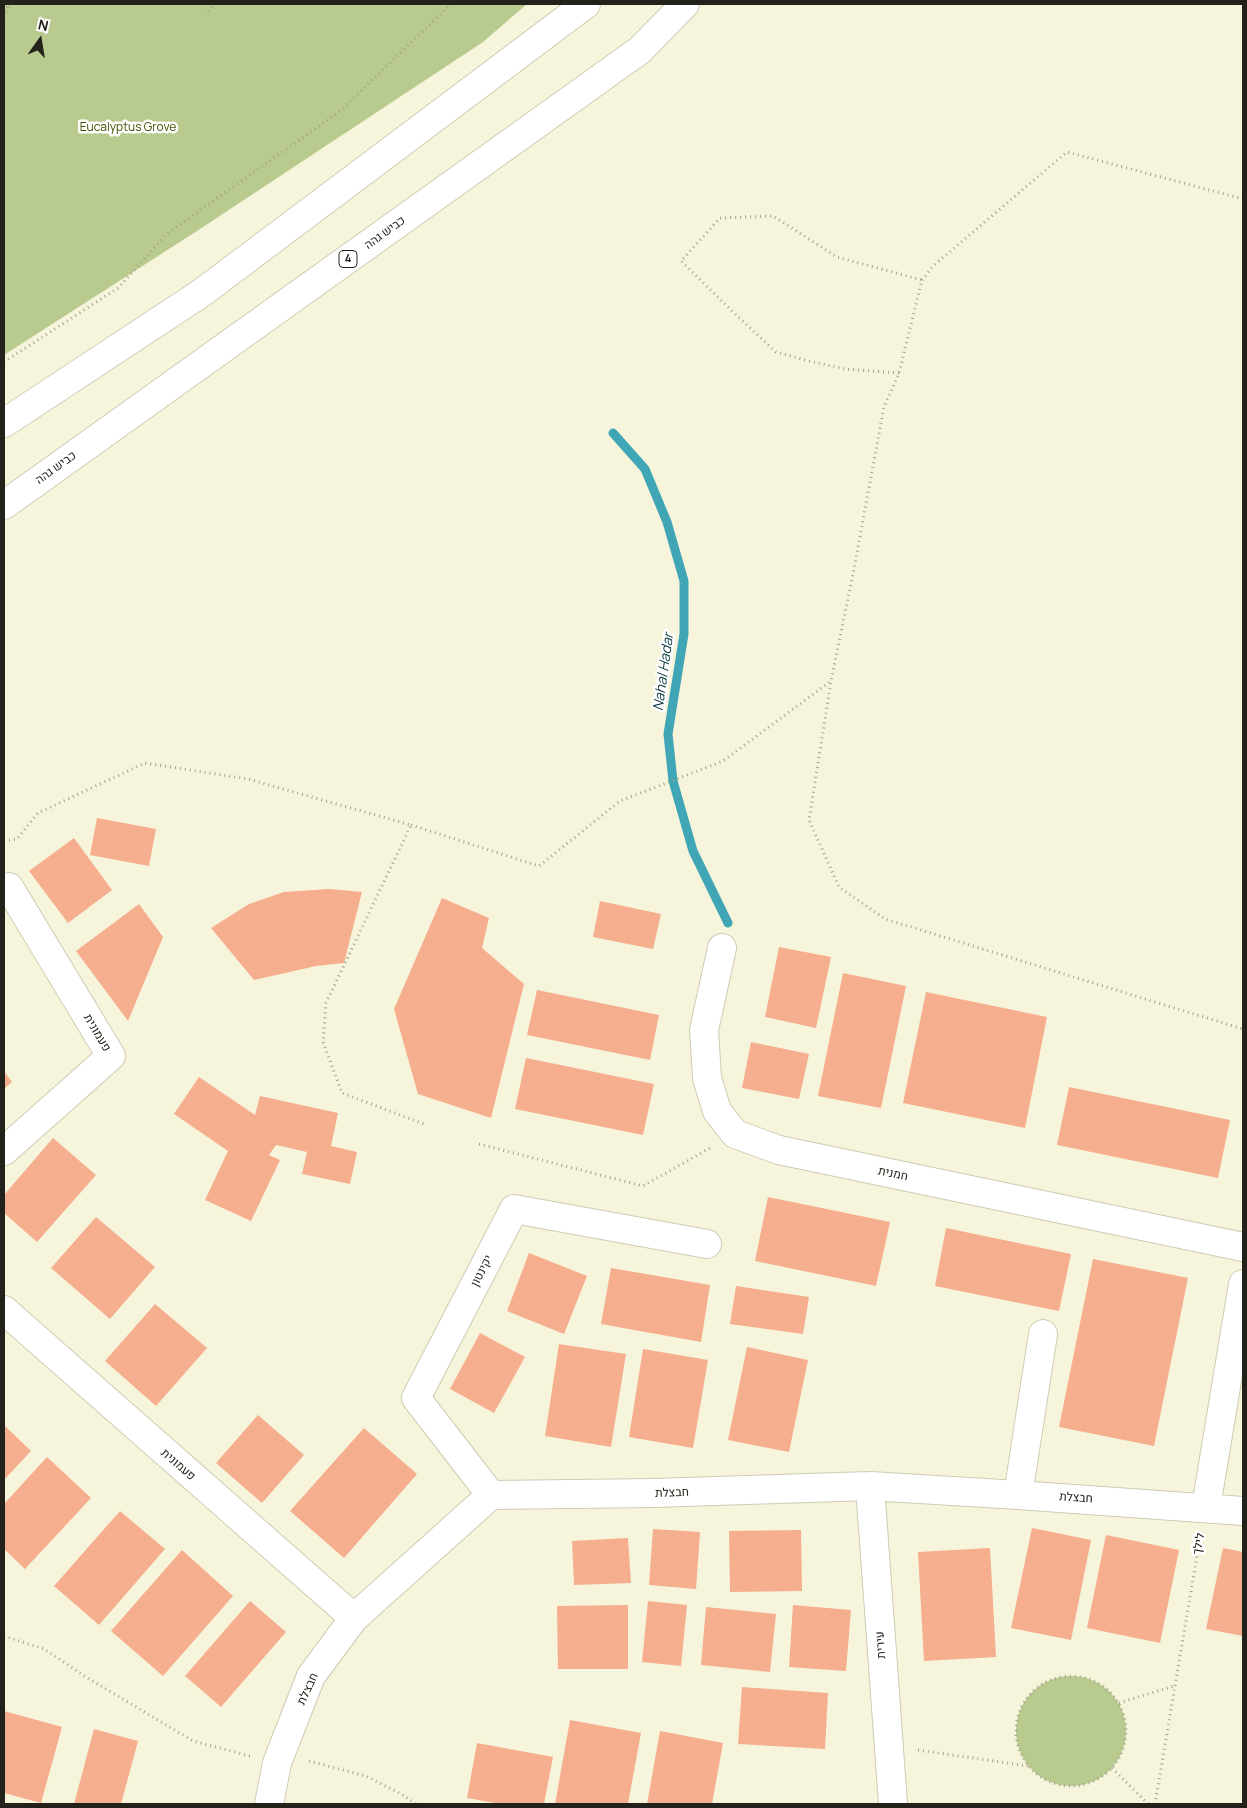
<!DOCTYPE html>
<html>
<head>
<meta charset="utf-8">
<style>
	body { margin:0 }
	#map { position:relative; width:1247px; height:1808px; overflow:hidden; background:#f7f4dc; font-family:Manrope,sans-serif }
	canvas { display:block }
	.frame { position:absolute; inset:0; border:5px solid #23221a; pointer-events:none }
	.north { position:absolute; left:15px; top:15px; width:50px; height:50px; -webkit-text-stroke:4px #fff; paint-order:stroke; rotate:13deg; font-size:14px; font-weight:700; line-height:20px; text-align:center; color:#23221a }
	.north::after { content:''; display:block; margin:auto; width:18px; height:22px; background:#23221a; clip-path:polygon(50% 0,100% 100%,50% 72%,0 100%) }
</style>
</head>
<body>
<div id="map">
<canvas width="1247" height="1808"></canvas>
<div class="frame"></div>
<div class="north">N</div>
</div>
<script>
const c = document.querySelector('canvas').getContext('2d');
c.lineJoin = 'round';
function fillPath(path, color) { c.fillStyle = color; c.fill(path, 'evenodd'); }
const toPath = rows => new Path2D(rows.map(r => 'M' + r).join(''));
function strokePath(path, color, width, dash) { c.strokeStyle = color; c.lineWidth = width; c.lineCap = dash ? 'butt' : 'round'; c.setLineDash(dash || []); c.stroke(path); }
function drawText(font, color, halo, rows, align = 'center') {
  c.font = font + ' Manrope,Heebo,sans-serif'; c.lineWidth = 5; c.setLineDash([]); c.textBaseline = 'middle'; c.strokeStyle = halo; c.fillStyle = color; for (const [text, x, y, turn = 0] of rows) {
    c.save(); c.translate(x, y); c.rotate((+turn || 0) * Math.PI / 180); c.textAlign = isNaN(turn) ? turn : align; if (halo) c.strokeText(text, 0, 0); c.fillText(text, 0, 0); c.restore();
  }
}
const green = toPath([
	[4,4,527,4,483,42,197,231,4,355],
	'1016 1731a55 55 0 1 1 110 0a55 55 0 1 1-110 0Z'
]);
const stream = toPath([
	[613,433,645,469,667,522,684,581,684,634,668,734,673,781,693,851,728,923]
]);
const building = toPath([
	[97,818,156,829,149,866,90,855],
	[74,838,112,890,68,923,29,871],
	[329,889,362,892,344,963,316,966,254,980,211,928,249,904,284,892],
	[442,898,489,918,482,948,524,984,491,1118,418,1094,394,1009],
	[600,901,661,914,653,949,593,937],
	[139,904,163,937,128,1021,76,951],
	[779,947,831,957,816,1028,765,1017],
	[843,973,906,986,881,1108,818,1096],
	[537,990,659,1015,650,1060,527,1035],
	[926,992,1047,1017,1025,1128,903,1103],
	[751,1042,809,1054,799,1099,742,1088],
	[526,1058,654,1084,643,1135,515,1109],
	[4,1071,12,1082,4,1089],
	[199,1077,255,1115,260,1096,338,1113,331,1146,357,1152,350,1184,302,1174,307,1152,276,1145,269,1155,280,1160,251,1221,205,1200,228,1151,174,1114],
	[1069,1087,1230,1120,1218,1178,1057,1145],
	[53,1138,96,1175,37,1242,4,1213,4,1195],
	[768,1197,890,1222,876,1286,755,1261],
	[96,1217,155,1267,110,1319,51,1268],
	[946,1228,1071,1254,1059,1311,935,1286],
	[529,1253,587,1276,564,1334,507,1311],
	[1093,1259,1188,1278,1154,1446,1059,1427],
	[611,1268,710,1285,701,1342,601,1324],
	[736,1286,809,1297,803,1334,730,1324],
	[155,1304,207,1348,156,1406,105,1361],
	[480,1333,525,1357,494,1413,450,1389],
	[559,1344,626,1354,611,1447,545,1436],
	[747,1347,808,1360,789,1452,728,1440],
	[643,1349,708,1360,693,1448,629,1437],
	[258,1415,304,1455,262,1503,216,1463],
	[4,1425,31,1451,4,1480],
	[364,1428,417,1474,344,1558,290,1511],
	[47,1457,91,1498,25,1569,4,1549,4,1504],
	[120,1511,165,1549,99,1625,54,1586],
	[1032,1528,1091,1540,1071,1640,1011,1628],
	[653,1529,700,1532,696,1589,649,1585],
	[801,1530,802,1591,730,1592,729,1531],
	[1106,1535,1179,1550,1160,1643,1087,1628],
	[628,1538,631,1583,574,1585,572,1541],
	[990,1548,996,1657,924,1661,918,1552],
	[1223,1548,1243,1552,1243,1636,1206,1629],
	[182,1550,233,1596,163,1676,111,1631],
	[250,1601,286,1632,221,1707,185,1676],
	[648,1601,687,1605,681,1666,642,1662],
	[628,1605,628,1669,558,1669,557,1606],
	[793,1605,851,1610,846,1671,789,1667],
	[706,1607,776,1614,770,1672,701,1665],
	[742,1687,828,1693,825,1749,738,1744],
	[4,1711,62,1727,41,1803,4,1793],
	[570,1720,641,1733,628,1804,555,1804],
	[94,1729,138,1741,121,1804,74,1804],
	[660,1731,723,1743,712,1804,647,1804],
	[477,1743,553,1757,544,1804,501,1804,467,1798]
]);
const path = toPath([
	[208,11,214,4],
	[4,17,9,4],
	[1243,199,1067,152,933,266,922,280,899,373,884,407,854,569,831,681,809,820,839,887,885,919,1243,1029],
	[4,362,118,288,168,233,339,112,451,4],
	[899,373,845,369,809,361,776,352,734,313,681,261,720,218,773,216,837,257,922,280],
	[411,825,539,866,620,801,723,761,831,681],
	[4,841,17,839,38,813,145,763,248,779,411,825,326,1003,323,1042,342,1093,424,1124],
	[479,1144,643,1186,710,1148],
	[4,1636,44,1649,86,1677,193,1741,250,1756],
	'1016 1731a55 55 0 1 1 110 0a55 55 0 1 1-110 0Z',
	[1119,1703,1174,1686],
	[918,1750,1028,1766],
	[309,1761,366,1776,401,1794,416,1804],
	[1112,1768,1148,1804],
	[1155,1804,1200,1538]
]);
const minor = toPath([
	[722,948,704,1030,707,1078,717,1111,735,1134,779,1150,1243,1247],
	[4,1151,111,1056,9,887],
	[4,1310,354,1618],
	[870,1486,893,1804],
	[491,1495,416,1398,514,1209,707,1244],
	[1018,1495,1043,1334],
	[1206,1507,1243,1284],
	[269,1804,277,1763,311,1676,354,1618,491,1495,654,1493,870,1486,1018,1495,1243,1511]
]);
const trunk = toPath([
	[4,423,200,294,586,4],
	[4,505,640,50,685,4]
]);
const shields = [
	[348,259,18]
];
const shieldNames = [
	["4",348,259]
];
const parkNames = [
	["Eucalyptus Grove",128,128]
];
const streetNames = [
	["כביש גהה",385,233,-36],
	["כביש גהה",56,468,-36],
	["פעמונית",97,1033,59],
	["חמנית",893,1174,12],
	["יקינטון",482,1271,-63],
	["פעמונית",178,1465,41],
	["חבצלת",672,1493,-2],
	["חבצלת",1076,1498,4],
	["לילך",1199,1544,-80],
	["עירית",881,1645,-94],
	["חבצלת",308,1689,-65]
];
const waterNames = [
	["Nahal Hadar",664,672,-82]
];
fillPath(green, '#b9ca8f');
strokePath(stream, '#40a5b4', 9);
fillPath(building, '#f5af8e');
strokePath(minor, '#cfcbb4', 30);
strokePath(trunk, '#cfcbb4', 30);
strokePath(path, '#a3a18f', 3, [1, 4]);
strokePath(minor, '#fff', 28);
strokePath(trunk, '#fff', 28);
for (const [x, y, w] of shields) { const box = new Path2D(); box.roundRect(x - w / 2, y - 8.5, w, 17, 4); c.fillStyle = '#fff'; c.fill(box); strokePath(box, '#23221a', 1); }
drawText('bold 11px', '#23221a', null, shieldNames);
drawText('12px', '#415000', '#fff', parkNames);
drawText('12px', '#23221a', '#fff', streetNames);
drawText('italic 14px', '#06363d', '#fff', waterNames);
</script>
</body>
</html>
